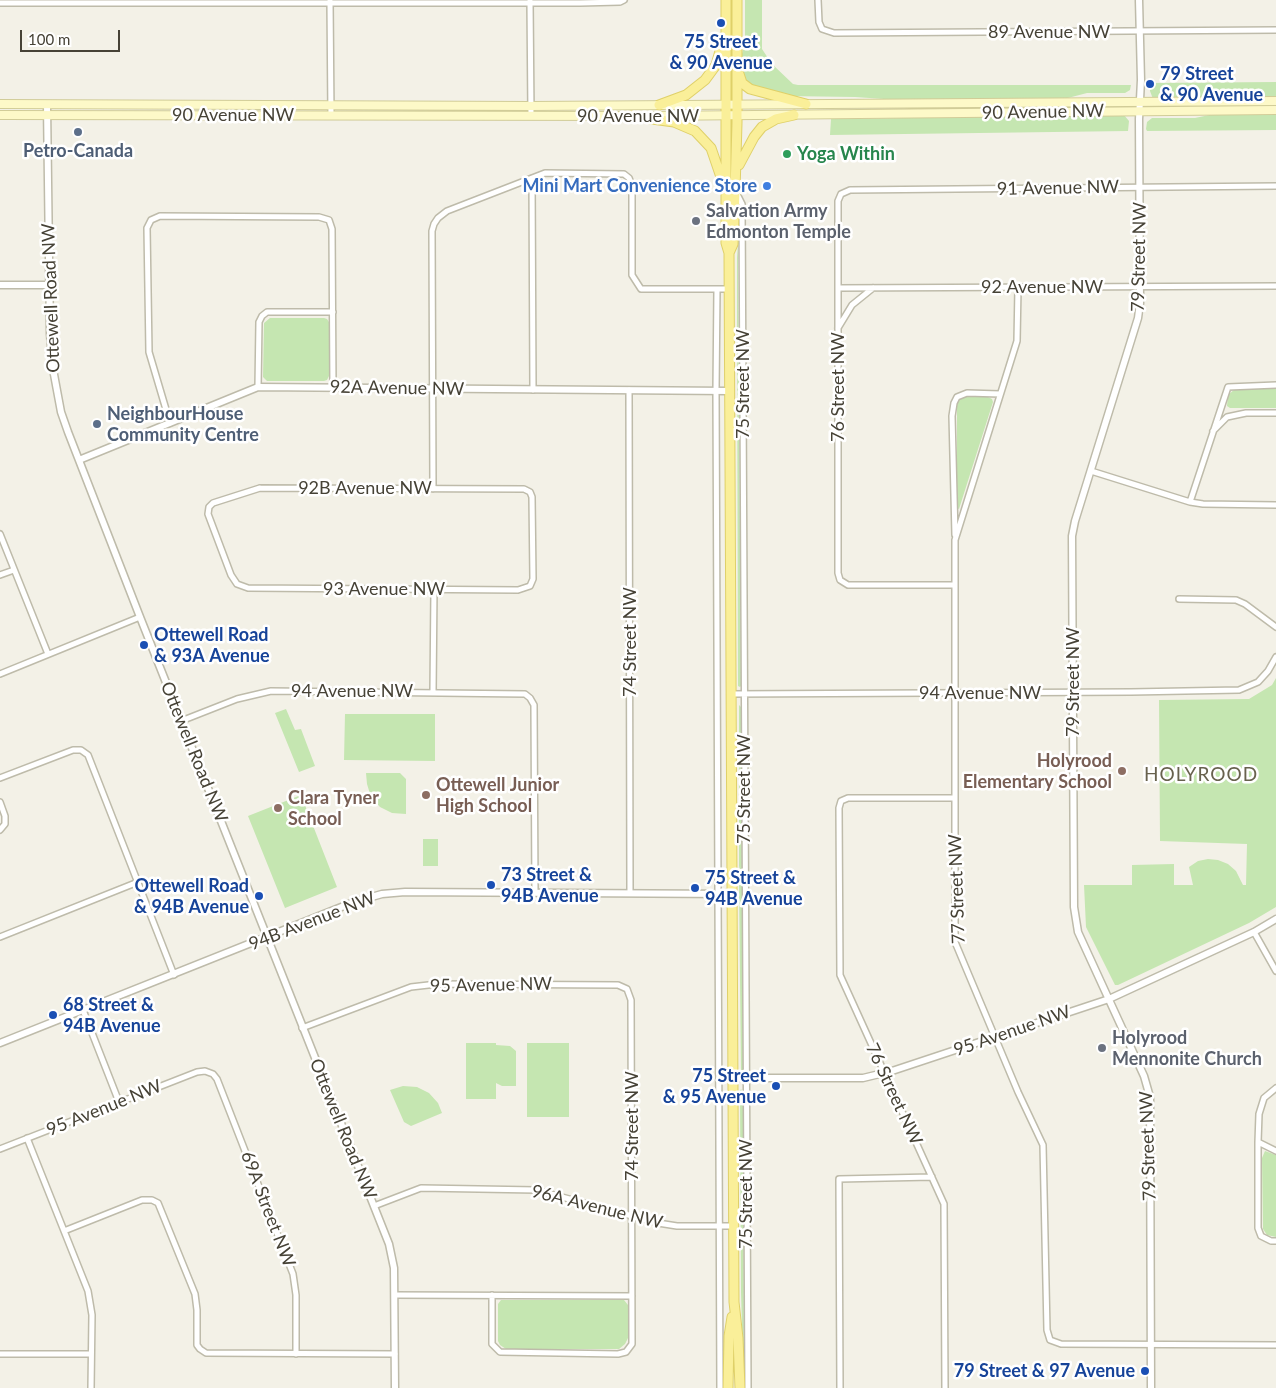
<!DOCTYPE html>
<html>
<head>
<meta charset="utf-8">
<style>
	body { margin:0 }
	#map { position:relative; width:1276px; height:1388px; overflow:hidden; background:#f3f1e7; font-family:Lato,sans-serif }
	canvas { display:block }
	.scale { position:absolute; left:20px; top:30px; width:100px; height:22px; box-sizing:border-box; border:2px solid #464236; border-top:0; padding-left:6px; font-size:15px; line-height:18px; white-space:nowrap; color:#464236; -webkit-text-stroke:4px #fff; paint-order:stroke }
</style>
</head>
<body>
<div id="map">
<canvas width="1276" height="1388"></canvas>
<div class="scale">100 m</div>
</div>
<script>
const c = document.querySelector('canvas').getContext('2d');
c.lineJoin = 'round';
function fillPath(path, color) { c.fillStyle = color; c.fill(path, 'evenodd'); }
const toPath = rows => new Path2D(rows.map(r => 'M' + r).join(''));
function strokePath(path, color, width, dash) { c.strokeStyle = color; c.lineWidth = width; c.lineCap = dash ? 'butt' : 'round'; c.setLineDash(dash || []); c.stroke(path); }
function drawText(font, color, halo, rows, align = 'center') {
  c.font = font + ' Lato,sans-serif'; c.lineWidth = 5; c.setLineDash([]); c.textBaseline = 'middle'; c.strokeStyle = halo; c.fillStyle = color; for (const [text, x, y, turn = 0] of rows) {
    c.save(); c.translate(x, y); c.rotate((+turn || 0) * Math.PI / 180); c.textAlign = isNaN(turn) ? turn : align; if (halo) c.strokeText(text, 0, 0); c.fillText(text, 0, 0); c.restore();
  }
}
const green = toPath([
	[745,0,762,0,762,49,772,64,793,84,798,85,1131,85,1130,90,1125,93,1087,93,1064,99,898,100,855,97,785,96,749,86,742,75,742,54,745,39],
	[1276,82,1276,98,1153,99,1150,91,1150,83],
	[1276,113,1276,130,1147,131,1146,129,1147,122,1152,118,1195,118,1214,114],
	[1124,115,1129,121,1128,131,830,135,831,119],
	[738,243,741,686,740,687,738,686,737,314,737,258],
	[270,318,324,318,327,319,329,322,329,376,327,380,324,381,267,381,263,377,264,323],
	[1276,388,1276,408,1230,408,1227,406,1228,395,1235,389],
	[962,397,988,397,992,399,993,402,959,509,957,508,957,403],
	[1276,678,1276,907,1249,923,1118,985,1115,985,1086,927,1084,885,1132,885,1132,865,1174,864,1174,885,1193,885,1189,867,1198,861,1208,859,1218,860,1228,864,1236,871,1243,885,1246,885,1247,844,1160,841,1159,700,1249,699,1272,685],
	[739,705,741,707,742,881,739,866],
	[286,709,295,730,301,729,315,766,299,772,275,713],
	[345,714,435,714,435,761,344,760],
	[366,773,400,773,406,779,406,814,392,813,380,807,371,797,367,784],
	[301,795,337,887,285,908,248,816],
	[423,839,438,839,438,866,423,866],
	[739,885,742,885,743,1070,741,1071],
	[466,1043,496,1043,496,1045,510,1046,516,1051,516,1086,502,1086,496,1083,496,1099,466,1099],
	[527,1043,569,1043,569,1117,527,1117],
	[403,1086,417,1087,429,1093,438,1103,442,1113,411,1126,404,1122,390,1090],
	[741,1089,743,1092,744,1359,743,1359,741,1292,740,1091],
	[1265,1151,1276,1155,1276,1237,1267,1235,1263,1229,1262,1158],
	[501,1300,624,1300,628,1305,628,1338,625,1344,619,1349,506,1349,500,1345,498,1341,498,1304]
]);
const minor = toPath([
	[818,0,819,22,822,29,834,33,1276,30],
	[330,1,331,116],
	[530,1,531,115],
	[0,3,580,3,620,2,624,0],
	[532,178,533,390],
	[736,192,742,204,748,1388],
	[838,288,1276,286],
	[1018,288,1017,341,955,540,955,942,1018,1092,1043,1145,1047,1330,1050,1340,1061,1344,1276,1345],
	[717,289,716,391,720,1388],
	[838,328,852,305,873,288],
	[258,387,259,322,262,316,267,312,333,312],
	[629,390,630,893],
	[170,423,149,352,147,228,151,220,160,216,319,217,329,220,332,229,333,388],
	[1213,431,1227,417,1246,413,1276,413],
	[1091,471,1190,502,1203,504,1276,505],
	[260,488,524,489,530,492,532,497,533,579,530,586,518,590,248,588,237,584,231,575,208,514,209,507,213,503,260,488],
	[433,489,432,231,434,224,438,218,447,211,545,173,624,174,629,178,632,186,632,275,641,289,729,289],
	[1190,502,1228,387,1276,385],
	[0,534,48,654],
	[955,535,952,416,954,403,957,397,967,393,1000,394],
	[0,575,14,570],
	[955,585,848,585,840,580,838,573,838,201,841,194,850,190,1276,186],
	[1179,599,1236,600,1245,604,1276,627],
	[0,674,140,617],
	[433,692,434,589],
	[731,694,1131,692,1239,690,1258,682,1268,671,1276,657],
	[181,721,237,699,271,691,525,694,530,698,534,705,535,892],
	[0,778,73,750,81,750,88,755,174,975],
	[0,802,5,816,5,824,0,830],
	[1254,932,1276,971],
	[0,937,138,882],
	[83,1010,119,1102],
	[302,1028,411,987,437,984,618,985,627,989,631,1000,632,1344,626,1352,618,1354,500,1352,492,1344,492,1295],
	[1276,1088,1264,1098,1259,1114,1258,1142,1276,1151],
	[27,1138,88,1291,92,1315,91,1388],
	[1258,1142,1258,1228,1261,1236,1271,1241,1276,1241],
	[0,1149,197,1072,205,1071,213,1074,217,1079,293,1274,296,1295,296,1354],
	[374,1206,421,1188,536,1190,658,1223,677,1226,734,1226],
	[64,1231,142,1200,152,1200,158,1203,195,1294,197,1310,197,1345,200,1349,206,1353,395,1354],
	[395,1295,632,1296],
	[0,1354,91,1354],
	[840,1388,839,1179,932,1177],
	[945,1388,944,1204,840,975,839,808,841,801,848,798,955,798]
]);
const tertiary = toPath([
	[1139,0,1141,80,1139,119,1140,303,1138,318,1075,521,1072,536,1074,907,1078,932,1144,1076,1150,1097,1151,1388],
	[47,105,50,334,53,369,61,412,68,432,140,617,389,1244,394,1268,395,1388],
	[0,285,48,285],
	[79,460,258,387,729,391],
	[0,1043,354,902,382,894,405,892,732,894],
	[733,1078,863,1078,892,1071,1109,999,1254,932,1276,919]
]);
const secondary = toPath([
	[0,104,531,106,1276,101],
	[0,115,634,116],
	[651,116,1276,110]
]);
const primary = toPath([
	[726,0,726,243,729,253,734,1302,738,1338,740,1388],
	[739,74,742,83,750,89,806,104],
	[659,105,686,95,705,80,716,65,722,44],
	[630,116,674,122,695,131,711,148,723,183],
	[739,165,754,137,762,127,776,119,794,115],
	[729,253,733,244,735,191,737,123,737,0],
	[728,1388,729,1336,732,1317]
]);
const markers = [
	[721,23,5,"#1a4fb4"],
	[1150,84,5,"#1a4fb4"],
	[78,132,5,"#5c6f8a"],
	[787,154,5,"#2e9e5b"],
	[767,186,5,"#3f7fe0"],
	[696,221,5,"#6b7280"],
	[97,424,5,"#5c6f8a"],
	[144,645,5,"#1a4fb4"],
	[1122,771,5,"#8d6e63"],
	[426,795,5,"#8d6e63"],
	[278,808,5,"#8d6e63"],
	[491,885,5,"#1a4fb4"],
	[695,888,5,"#1a4fb4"],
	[259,896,5,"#1a4fb4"],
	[53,1015,5,"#1a4fb4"],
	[1102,1048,5,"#6b7280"],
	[776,1086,5,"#1a4fb4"],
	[1145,1371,5,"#1a4fb4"]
];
const streetNames = [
	["89 Avenue NW",1049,32],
	["90 Avenue NW",1043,112,-1],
	["90 Avenue NW",233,115],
	["90 Avenue NW",638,116],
	["91 Avenue NW",1058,188,-1],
	["79 Street NW",1139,257,-89],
	["92 Avenue NW",1042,287],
	["Ottewell Road NW",51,298,-92],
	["75 Street NW",743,384,-90],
	["76 Street NW",838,387,-90],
	["92A Avenue NW",397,388,1],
	["92B Avenue NW",365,488],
	["93 Avenue NW",384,589],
	["74 Street NW",630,642,-90],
	["79 Street NW",1073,682,-90],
	["94 Avenue NW",352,691],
	["94 Avenue NW",980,693],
	["Ottewell Road NW",194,752,68],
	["75 Street NW",744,789,-90],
	["77 Street NW",957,889,-92],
	["94B Avenue NW",312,921,-21],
	["95 Avenue NW",491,985,-1],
	["95 Avenue NW",1012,1031,-19],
	["76 Street NW",894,1094,65],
	["95 Avenue NW",104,1108,-22],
	["74 Street NW",632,1126,-90],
	["Ottewell Road NW",343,1129,68],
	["79 Street NW",1148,1146,-92],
	["75 Street NW",746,1194,-90],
	["96A Avenue NW",597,1207,14],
	["69A Street NW",268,1209,69]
];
const transitNames = [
	["75 Street",721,42,"center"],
	["& 90 Avenue",721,63,"center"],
	["79 Street",1160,74],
	["& 90 Avenue",1160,95],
	["Ottewell Road",154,635],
	["& 93A Avenue",154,656],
	["73 Street &",501,875],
	["94B Avenue",501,896],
	["75 Street &",705,878],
	["94B Avenue",705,899],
	["Ottewell Road",249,886,"right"],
	["& 94B Avenue",249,907,"right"],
	["68 Street &",63,1005],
	["94B Avenue",63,1026],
	["75 Street",766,1076,"right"],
	["& 95 Avenue",766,1097,"right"],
	["79 Street & 97 Avenue",1135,1371,"right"]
];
const serviceNames = [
	["Petro-Canada",78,151],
	["NeighbourHouse",107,414,"left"],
	["Community Centre",107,435,"left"]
];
const leisureNames = [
	["Yoga Within",797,154]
];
const shopNames = [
	["Mini Mart Convenience Store",757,186]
];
const worshipNames = [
	["Salvation Army",706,211],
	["Edmonton Temple",706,232],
	["Holyrood",1112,1038],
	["Mennonite Church",1112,1059]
];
const educationNames = [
	["Holyrood",1112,761,"right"],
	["Elementary School",1112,782,"right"],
	["Ottewell Junior",436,785],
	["High School",436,806],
	["Clara Tyner",288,798],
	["School",288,819]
];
const neighbourhoodNames = [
	["HOLYROOD",1201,775]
];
fillPath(green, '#c5e6b1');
strokePath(minor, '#bebbaa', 8);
strokePath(tertiary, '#bebbaa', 9);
strokePath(secondary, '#d1cc98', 10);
strokePath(primary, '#dfd069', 11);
strokePath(minor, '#fff', 5);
strokePath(tertiary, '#fff', 6);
strokePath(secondary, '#fdf9c8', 8);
strokePath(primary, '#faef99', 9);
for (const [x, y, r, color] of markers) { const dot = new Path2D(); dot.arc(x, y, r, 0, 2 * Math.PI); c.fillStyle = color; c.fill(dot); strokePath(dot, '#fff', 2); }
drawText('18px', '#464236', '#fff', streetNames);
drawText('bold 18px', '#164399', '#fff', transitNames, 'left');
drawText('bold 18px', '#4e5e75', '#fff', serviceNames);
drawText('bold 18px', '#27864d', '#fff', leisureNames, 'left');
drawText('bold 18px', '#366cbe', '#fff', shopNames, 'right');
drawText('bold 18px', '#5b616d', '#fff', worshipNames, 'left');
drawText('bold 18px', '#785e54', '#fff', educationNames, 'left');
c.letterSpacing = '1px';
drawText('19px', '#68624e', '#fff', neighbourhoodNames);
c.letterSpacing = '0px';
</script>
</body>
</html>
